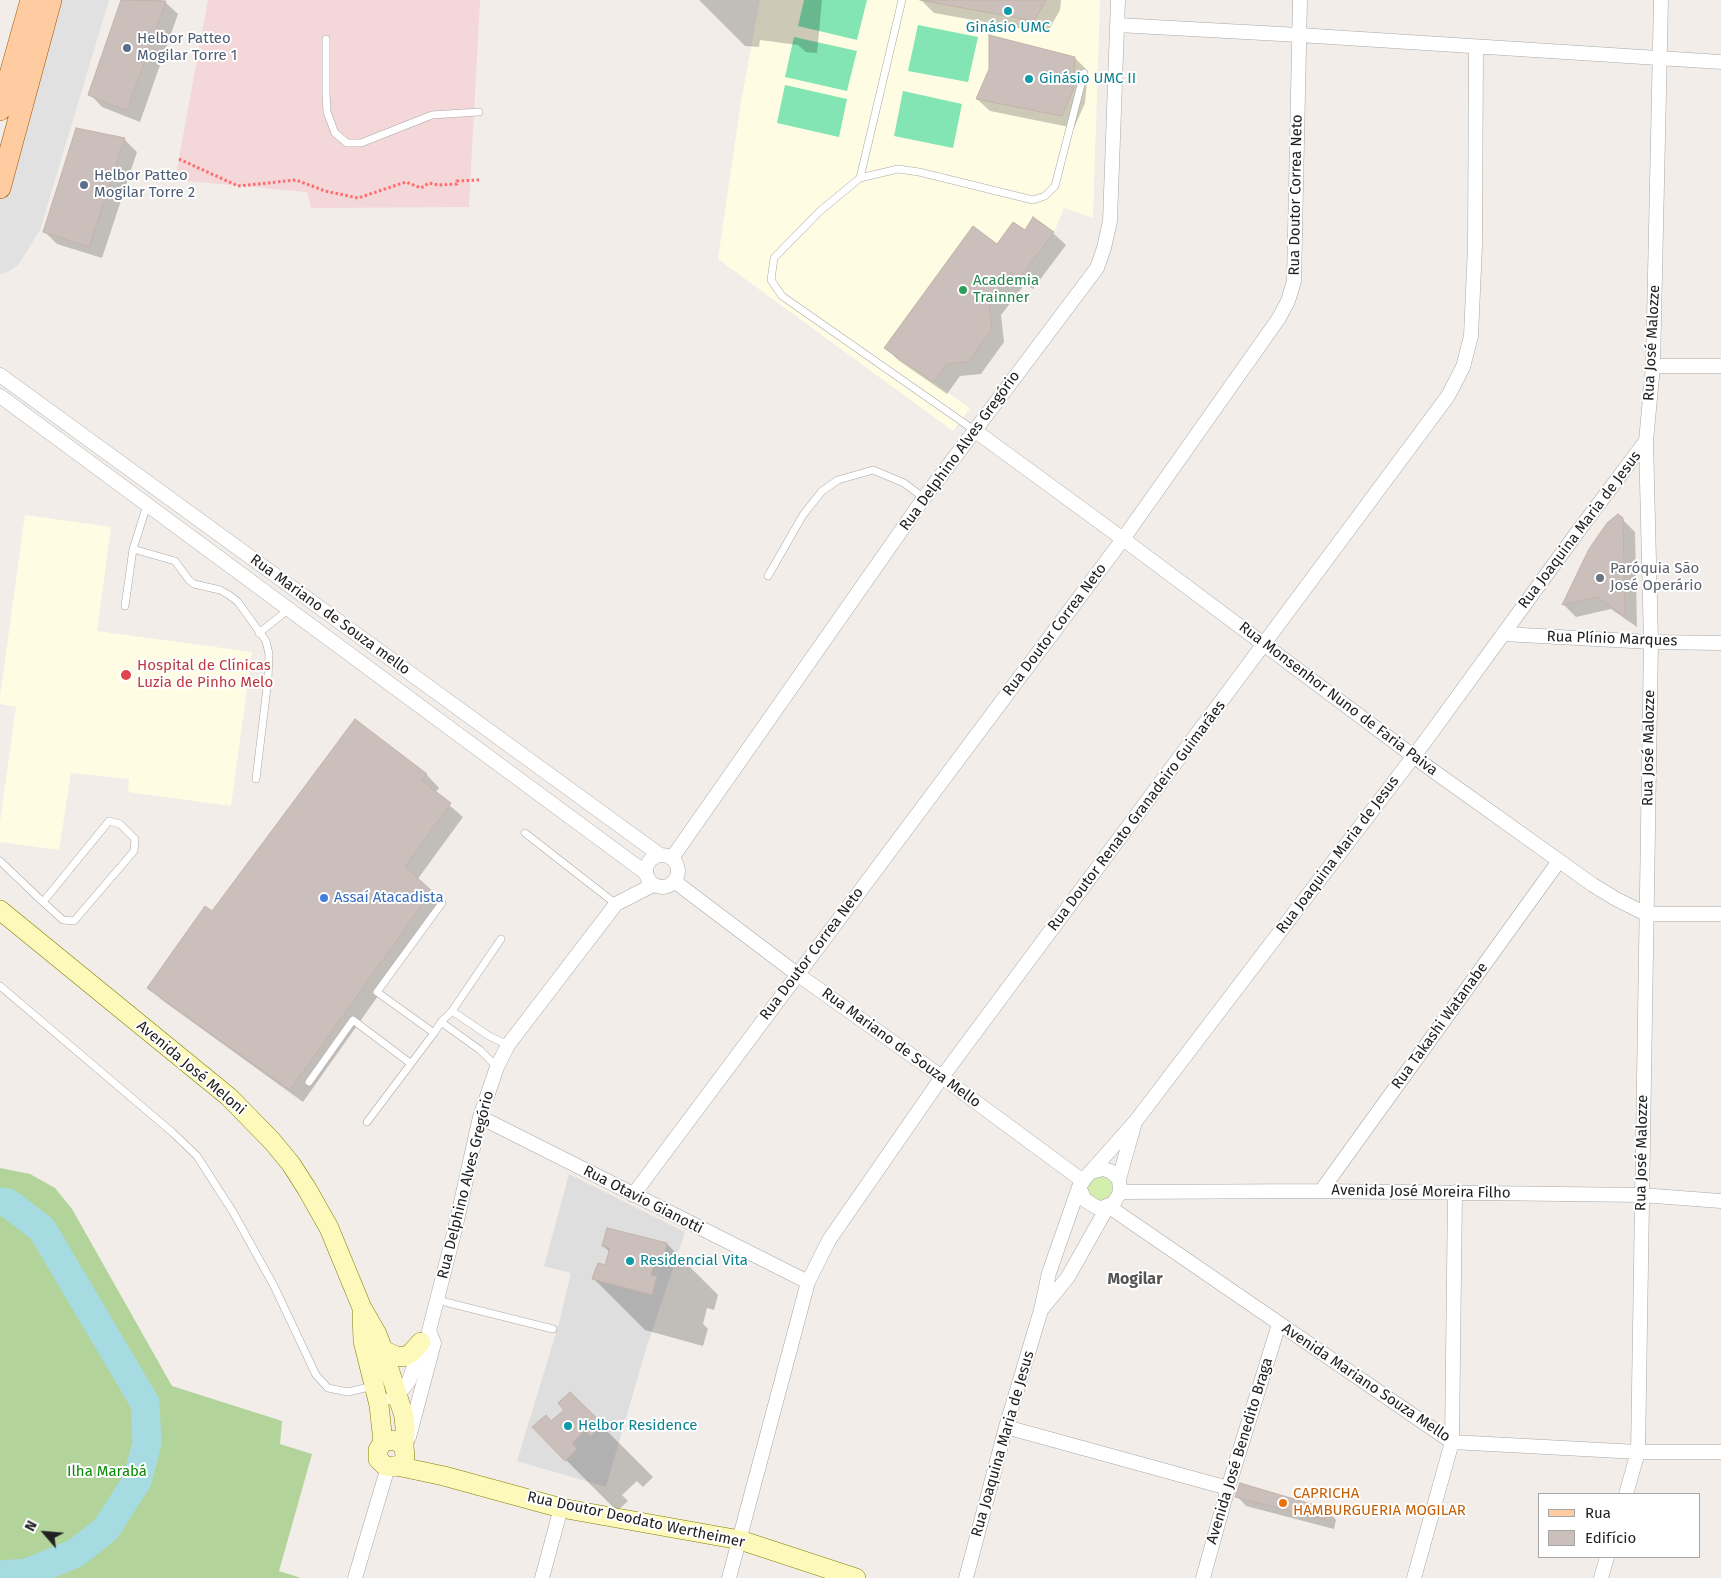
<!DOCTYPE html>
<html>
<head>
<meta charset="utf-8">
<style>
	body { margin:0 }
	#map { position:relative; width:1721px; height:1578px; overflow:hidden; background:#f2ede8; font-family:"Fira Sans",sans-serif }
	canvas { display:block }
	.legend { position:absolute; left:1538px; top:1493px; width:162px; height:65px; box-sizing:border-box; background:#fff; border:1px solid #a6a6a6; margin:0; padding:6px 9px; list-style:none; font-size:15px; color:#212121 }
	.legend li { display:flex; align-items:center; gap:10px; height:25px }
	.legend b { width:25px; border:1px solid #a6a6a6 }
	.north { position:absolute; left:20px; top:1508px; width:50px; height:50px; -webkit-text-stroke:4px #fff; paint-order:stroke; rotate:297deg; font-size:14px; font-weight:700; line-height:20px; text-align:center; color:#212121 }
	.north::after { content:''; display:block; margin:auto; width:18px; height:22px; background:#212121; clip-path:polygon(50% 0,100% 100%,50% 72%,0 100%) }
</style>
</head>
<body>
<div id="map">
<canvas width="1721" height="1578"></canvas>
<ul class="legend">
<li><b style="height:6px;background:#ffcba0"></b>Rua</li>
<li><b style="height:14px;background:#cabfba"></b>Edifício</li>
</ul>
<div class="north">N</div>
</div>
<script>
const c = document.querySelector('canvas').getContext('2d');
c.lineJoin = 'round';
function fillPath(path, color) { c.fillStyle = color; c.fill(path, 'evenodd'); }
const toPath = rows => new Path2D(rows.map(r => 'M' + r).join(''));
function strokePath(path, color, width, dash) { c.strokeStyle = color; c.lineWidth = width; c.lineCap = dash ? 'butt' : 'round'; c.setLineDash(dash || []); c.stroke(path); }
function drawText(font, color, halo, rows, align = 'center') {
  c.font = font + ' "Fira Sans",sans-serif'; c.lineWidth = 4; c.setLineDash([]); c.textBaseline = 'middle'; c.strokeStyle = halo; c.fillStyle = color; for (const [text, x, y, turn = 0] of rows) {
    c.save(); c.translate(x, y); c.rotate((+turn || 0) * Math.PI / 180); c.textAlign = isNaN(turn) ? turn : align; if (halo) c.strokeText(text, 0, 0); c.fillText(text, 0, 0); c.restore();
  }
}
const residential = toPath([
	[569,1174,685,1232,646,1349,606,1487,517,1461,559,1323,571,1273,544,1266]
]);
const commercial = toPath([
	[208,0,480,0,469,207,311,208,307,192,175,180]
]);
const education = toPath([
	[760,0,1100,0,1093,218,1064,208,1054,232,1033,217,1025,230,1013,222,997,244,973,227,884,348,970,408,953,431,718,259,741,102],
	[25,515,111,527,97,631,252,652,231,806,128,792,129,779,71,773,59,850,0,842,0,822,16,707,0,704,0,697]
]);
const grass = toPath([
	'1088 1188a13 13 0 1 1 26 0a13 13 0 1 1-26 0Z'
]);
const forest = toPath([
	[0,1168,30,1174,55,1188,72,1209,172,1386,282,1421,280,1444,312,1454,279,1571,301,1578,0,1578]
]);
const pitch = toPath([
	[804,0,867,0,857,40,798,26],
	[918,25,978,37,968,82,908,71],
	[794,37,857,51,847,91,785,77],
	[785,85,847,99,839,137,777,123],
	[903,91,962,104,953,148,894,136]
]);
const parking = toPath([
	[51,0,109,0,40,230,19,264,8,272,0,274,0,195]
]);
const shadow = toPath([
	[122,0,160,0,165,2,178,14,140,122,102,107,90,94],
	[699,0,822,0,817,53,806,52,798,45,760,40,759,47,745,46],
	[921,0,1061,0,1060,10,1047,33,934,13],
	[1075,58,1088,71,1085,103,1074,128,990,111,977,99],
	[76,129,125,140,137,152,102,258,57,244,45,232],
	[1025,232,1053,233,1066,245,1033,289,1025,284,1001,315,1004,342,981,374,960,376,947,394,898,360,886,348,997,246],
	[1622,519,1635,532,1637,627,1611,609,1576,617,1564,605],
	[355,721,427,775,439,788,435,793,463,817,417,880,443,904,303,1102,162,1000,149,987,212,913],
	[608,1229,667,1244,718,1295,714,1310,707,1308,703,1324,708,1329,703,1346,645,1330,594,1279,606,1267,610,1252,603,1246],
	[570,1394,653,1477,643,1487,637,1481,622,1495,628,1501,617,1511,566,1460,551,1423,566,1410],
	[1237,1496,1327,1510,1336,1520,1334,1529,1246,1506]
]);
const river = toPath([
	[0,1202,8,1203,42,1229,145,1403,147,1443,137,1481,106,1529,76,1553,27,1573,0,1575]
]);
const building = toPath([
	[121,0,166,1,127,111,88,95,121,0],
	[920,0,1046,0,1034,21,920,0],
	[989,35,1075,57,1073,90,1062,116,976,99,989,69,989,35],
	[76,128,125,138,89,247,43,232,76,128],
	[1033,217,1054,232,1020,277,1012,272,989,302,992,329,968,362,947,364,933,382,884,348,973,226,997,244,1013,222,1025,230,1033,217],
	[1618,514,1623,518,1625,616,1597,597,1562,605,1589,549,1607,523,1618,514],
	[355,719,427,774,422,781,451,803,405,867,432,891,290,1090,147,988,205,906,212,911,355,719],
	[607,1228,667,1243,663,1259,656,1257,651,1275,657,1276,652,1295,592,1279,598,1263,605,1265,610,1248,602,1246,607,1228],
	[570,1392,603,1424,591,1436,585,1430,572,1443,577,1449,565,1461,532,1427,546,1415,551,1421,564,1410,558,1403,570,1392],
	[1240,1483,1328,1509,1325,1520,1235,1497,1240,1483]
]);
const path = toPath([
	[179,159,238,186,296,180,325,191,358,198,406,182,421,188,429,183,438,185,457,184,457,181,479,180]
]);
const lane = toPath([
	[902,0,860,178,820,211,774,258,771,280,782,296,974,430],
	[326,39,326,94,327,112,335,133,347,143,361,143,432,115,479,112],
	[860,178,898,169,919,172,1033,200,1045,196,1055,186,1084,73],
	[133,549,175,561,189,580,194,584,220,590,229,595,238,602,266,641,269,654,268,679,256,779],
	[768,576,803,515,822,491,838,480,873,470,904,483,924,498],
	[125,606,133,549,147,505],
	[259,633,289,609],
	[525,833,616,904],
	[0,861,43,902,63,920,74,921,134,851,135,839,120,824,109,821,43,902],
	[0,986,172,1132,197,1156,233,1212,274,1286,316,1375,328,1388,348,1392,373,1386],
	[452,1011,489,1036,508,1045],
	[441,1022,480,1050,497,1067],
	[434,1033,377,992,442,903],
	[309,1082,353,1020,410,1063],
	[367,1122,434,1033,441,1022,452,1011,501,939],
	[437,1300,553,1329]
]);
const street = toPath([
	[1118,25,1299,35,1721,62],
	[1653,366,1721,366],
	[0,375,660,855],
	[0,396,646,873],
	[974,430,1123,539,1432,770,1593,885,1616,899,1646,914,1721,914],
	[1503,634,1651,642,1721,643],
	'646 871a16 16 0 1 1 32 0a16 16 0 1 1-32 0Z',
	[672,858,924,498,1097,268,1104,248,1110,221,1118,0],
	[674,881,797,974,942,1077,1083,1181],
	[480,1117,808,1282],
	[1135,1122,1426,740,1579,530,1646,441],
	[1091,1172,1103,1169,1110,1171,1119,1179,1120,1192,1114,1203,1102,1208,1096,1207,1085,1200,1079,1187,1087,1176,1135,1122,1119,1179],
	[1321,1191,1559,861],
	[1120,1192,1321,1191,1641,1195,1721,1201],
	[633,1195,1123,539,1279,318,1288,301,1294,281,1300,0],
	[1041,1310,1068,1277,1108,1206,1452,1442,1638,1452,1721,1452],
	[392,1398,402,1390,409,1381,421,1344],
	[1006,1427,1228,1488],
	[409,1437,434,1343,429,1331,455,1229,480,1117,497,1067,508,1045,616,904,653,885],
	[1626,1494,1638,1452,1651,642,1646,441,1653,366,1661,0],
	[355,1578,388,1467],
	[542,1578,561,1508],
	[729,1578,808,1282,829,1240,942,1077,1448,396,1463,367,1471,336,1475,246,1476,47],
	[966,1578,1006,1427,1041,1310,1049,1273,1079,1187],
	[1203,1578,1228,1488,1279,1324],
	[1414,1578,1452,1442,1455,1192],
	[1601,1578,1607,1557]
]);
const secondary = toPath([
	[0,910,229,1097,272,1141,291,1164,307,1189,329,1228,362,1308,377,1334,383,1350,404,1416,405,1428,404,1447,405,1456,404,1460,401,1464,393,1467,385,1466,378,1459,378,1450,383,1442,388,1440,397,1441,404,1447],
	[362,1312,363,1341,379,1405,383,1442],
	[383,1350,396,1356,404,1357,411,1353,421,1342],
	[397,1466,444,1476,561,1508,740,1540,856,1578]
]);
const primary = toPath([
	[0,110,31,0],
	[0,188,51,0]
]);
const markers = [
	[1008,11,5,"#0f9aa8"],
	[127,48,5,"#5c6f8a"],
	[1029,79,5,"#0f9aa8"],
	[84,185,5,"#5c6f8a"],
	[963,290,5,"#2e9e5b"],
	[1600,578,5,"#6b7280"],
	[126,675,6,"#e0444e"],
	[324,898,5,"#3f7fe0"],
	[630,1261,5,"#0f9aa8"],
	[568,1426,5,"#0f9aa8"],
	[1283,1503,5,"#e8710a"]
];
const cultureNames = [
	["Ginásio UMC",1008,28,"center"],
	["Ginásio UMC II",1039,79],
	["Residencial Vita",640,1261],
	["Helbor Residence",578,1426]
];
const serviceNames = [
	["Helbor Patteo",137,39],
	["Mogilar Torre 1",137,56],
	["Helbor Patteo",94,176],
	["Mogilar Torre 2",94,193]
];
const streetNames = [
	["Rua Doutor Correa Neto",1296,195,-89],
	["Rua José Malozze",1652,343,-87],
	["Rua Delphino Alves Gregório",960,451,-54],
	["Rua Joaquina Maria de Jesus",1580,530,-53],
	["Rua Mariano de Souza mello",330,615,36],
	["Rua Doutor Correa Neto",1055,630,-53],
	["Rua Plínio Marques",1612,639,2],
	["Rua Monsenhor Nuno de Faria Paiva",1338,699,37],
	["Rua José Malozze",1649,748,-89],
	["Rua Doutor Renato Granadeiro Guimarães",1137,816,-53],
	["Rua Joaquina Maria de Jesus",1338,855,-53],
	["Rua Doutor Correa Neto",812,954,-53],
	["Rua Takashi Watanabe",1440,1026,-54],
	["Rua Mariano de Souza Mello",901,1048,36],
	["Avenida José Meloni",191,1068,40],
	["Rua José Malozze",1642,1153,-89],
	["Rua Delphino Alves Gregório",466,1185,-76],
	["Avenida José Moreira Filho",1421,1192,1],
	["Rua Otavio Gianotti",643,1200,27],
	["Avenida Mariano Souza Mello",1366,1383,34],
	["Rua Joaquina Maria de Jesus",1003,1444,-74],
	["Avenida José Benedito Braga",1240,1451,-73],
	["Rua Doutor Deodato Wertheimer",636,1520,12]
];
const leisureNames = [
	["Academia",973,281],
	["Trainner",973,298]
];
const worshipNames = [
	["Paróquia São",1610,569],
	["José Operário",1610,586]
];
const healthNames = [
	["Hospital de Clínicas",137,666],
	["Luzia de Pinho Melo",137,683]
];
const shopNames = [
	["Assaí Atacadista",334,898]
];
const parkNames = [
	["Ilha Marabá",107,1472]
];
const foodNames = [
	["CAPRICHA",1293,1494],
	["HAMBURGUERIA MOGILAR",1293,1511]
];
const neighbourhoodNames = [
	["Mogilar",1135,1280]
];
fillPath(residential, '#dfdede');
fillPath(commercial, '#f3d7d9');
fillPath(education, '#fffce4');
fillPath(grass, '#d4eeac');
fillPath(forest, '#b2d39a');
fillPath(pitch, '#82e5b3');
fillPath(parking, '#e1e1e1');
fillPath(shadow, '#0003');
strokePath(river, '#a6dbe2', 29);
fillPath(building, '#cabfba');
strokePath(building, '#c5b2a9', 1);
strokePath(lane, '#a8a8a8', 8);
strokePath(street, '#a8a8a8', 15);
strokePath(secondary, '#817f00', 20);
strokePath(primary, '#9f5700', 22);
strokePath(path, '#ff6c6e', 3, [2.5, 2.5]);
strokePath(lane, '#fff', 7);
strokePath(street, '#fff', 14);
strokePath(secondary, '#fdf9bb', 19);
strokePath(primary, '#ffcba0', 21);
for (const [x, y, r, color] of markers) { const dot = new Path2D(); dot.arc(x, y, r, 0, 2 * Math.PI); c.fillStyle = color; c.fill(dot); strokePath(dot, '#fff', 2); }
drawText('15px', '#0d838f', '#fff', cultureNames, 'left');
drawText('15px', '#4e5e75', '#fff', serviceNames, 'left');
drawText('15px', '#212121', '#fff', streetNames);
drawText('15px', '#27864d', '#fff', leisureNames, 'left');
drawText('15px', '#5b616d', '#fff', worshipNames, 'left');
drawText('15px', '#be3a42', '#fff', healthNames, 'left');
drawText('15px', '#366cbe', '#fff', shopNames, 'left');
drawText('15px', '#0a8905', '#fff', parkNames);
drawText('15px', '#c56008', '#fff', foodNames, 'left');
drawText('bold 16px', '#545454', '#fff', neighbourhoodNames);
</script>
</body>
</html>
